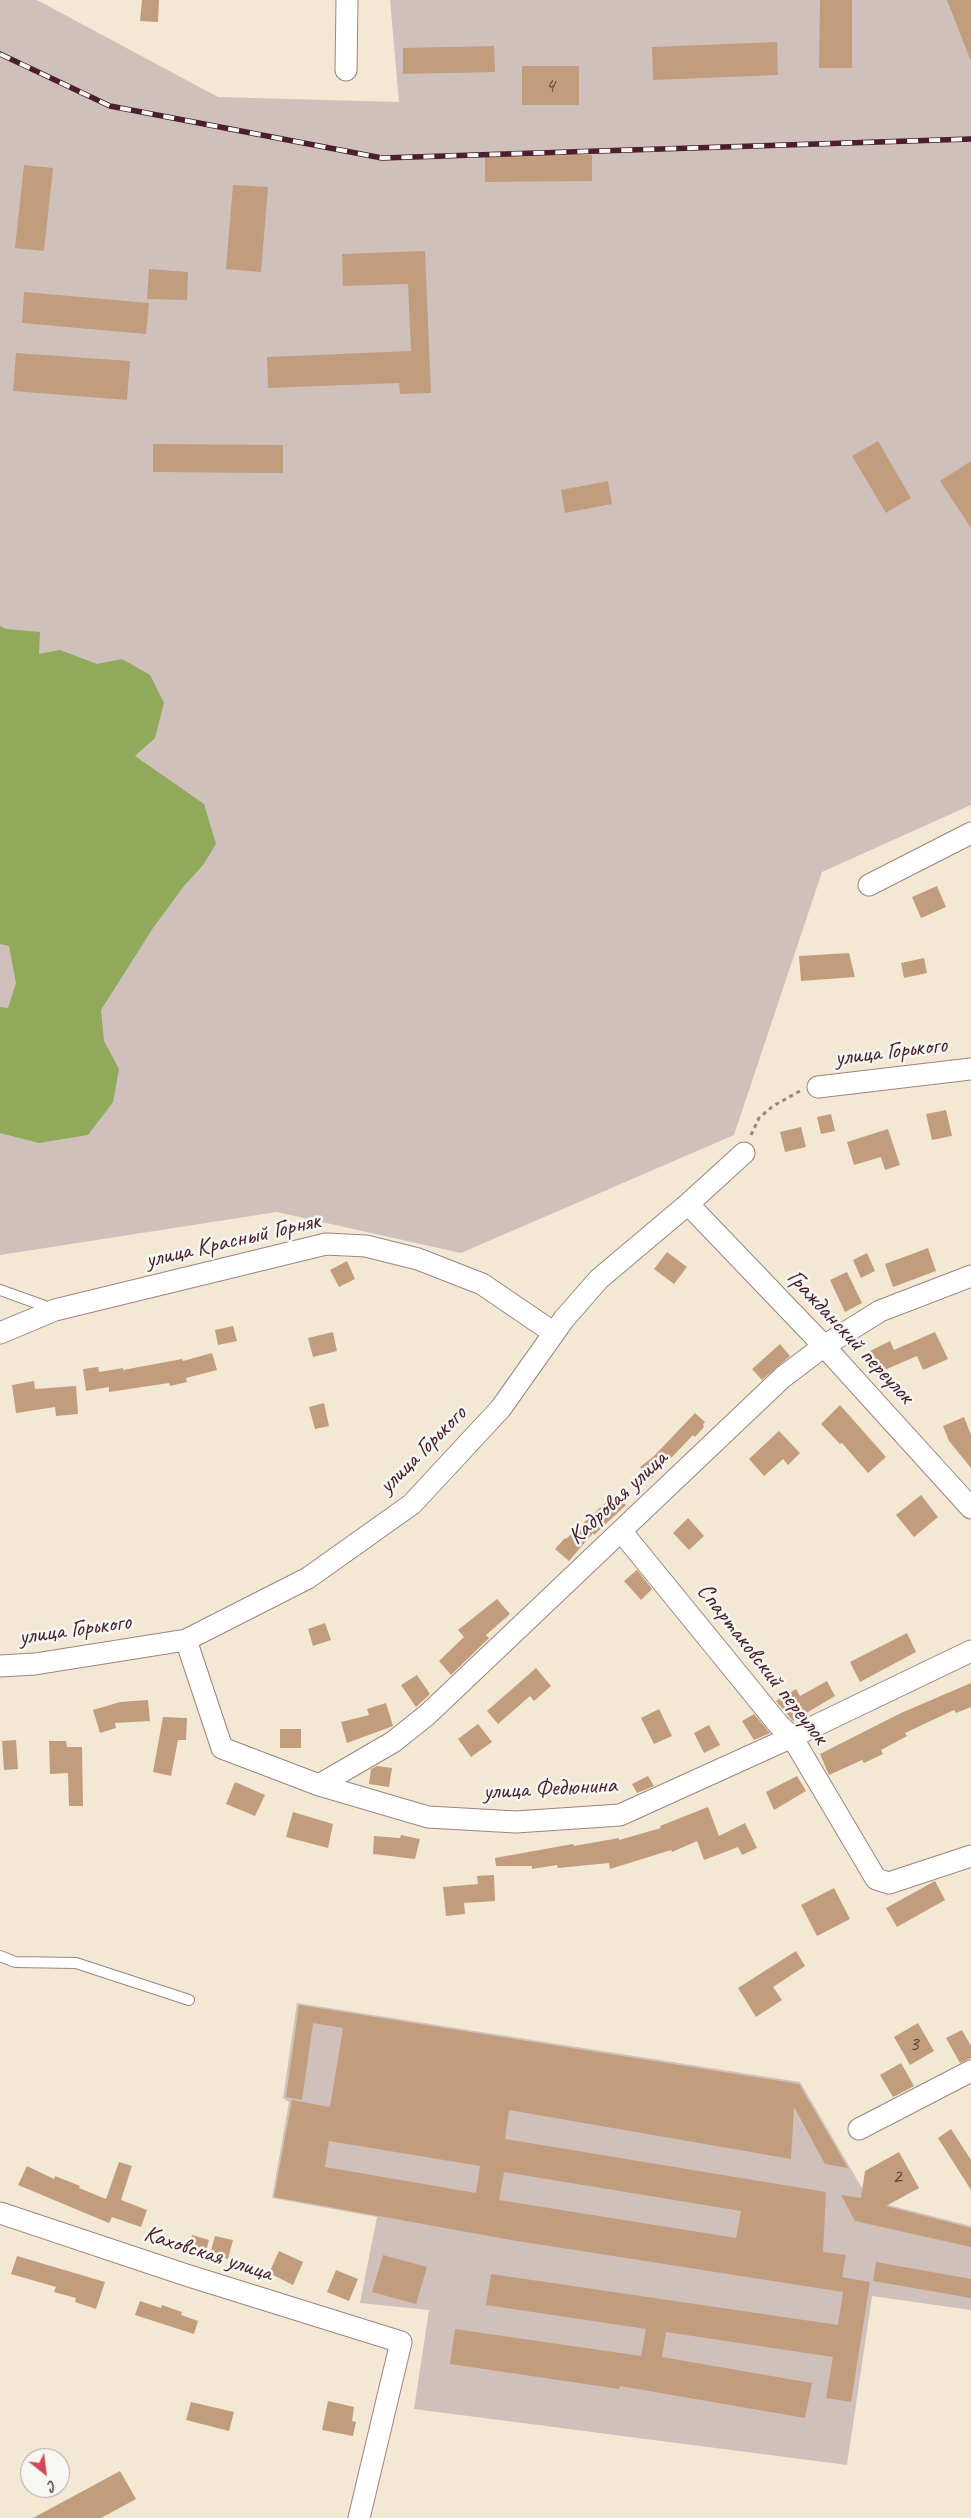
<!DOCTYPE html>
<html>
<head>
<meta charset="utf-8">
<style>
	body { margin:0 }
	#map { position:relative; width:971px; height:2518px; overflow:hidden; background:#f3e8d4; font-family:Caveat,sans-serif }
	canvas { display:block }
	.north { position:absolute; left:20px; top:2448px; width:50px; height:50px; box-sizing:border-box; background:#f6f6f2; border:1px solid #b1a0a2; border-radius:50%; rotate:151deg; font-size:14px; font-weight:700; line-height:20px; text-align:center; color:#4a1f2b }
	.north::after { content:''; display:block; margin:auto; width:18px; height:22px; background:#d1495b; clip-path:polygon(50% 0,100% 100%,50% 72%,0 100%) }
</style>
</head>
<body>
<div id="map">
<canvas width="971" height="2518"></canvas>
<div class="north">С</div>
</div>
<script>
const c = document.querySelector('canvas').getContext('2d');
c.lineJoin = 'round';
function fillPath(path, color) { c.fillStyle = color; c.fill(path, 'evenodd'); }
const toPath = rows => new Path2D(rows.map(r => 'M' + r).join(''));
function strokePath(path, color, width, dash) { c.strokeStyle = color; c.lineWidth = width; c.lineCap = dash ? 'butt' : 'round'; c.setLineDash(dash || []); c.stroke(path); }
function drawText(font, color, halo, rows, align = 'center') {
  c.font = font + ' Caveat,sans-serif'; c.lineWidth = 5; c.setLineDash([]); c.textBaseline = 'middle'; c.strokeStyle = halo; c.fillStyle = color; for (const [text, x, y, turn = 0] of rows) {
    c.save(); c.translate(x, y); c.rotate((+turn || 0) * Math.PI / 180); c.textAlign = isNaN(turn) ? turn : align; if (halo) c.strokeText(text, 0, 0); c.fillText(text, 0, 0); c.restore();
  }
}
const industrial = toPath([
	[0,0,37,0,218,97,399,102,390,0,971,0,971,805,822,872,734,1135,461,1253,277,1212,0,1255],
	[297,2003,800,2082,869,2200,971,2226,971,2310,872,2296,847,2465,414,2409,429,2310,360,2303,377,2217,272,2198,289,2102,283,2098]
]);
const forest = toPath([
	[0,626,6,629,40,632,39,654,60,650,97,664,122,659,150,675,164,703,155,738,135,756,204,804,216,844,203,865,184,886,153,928,101,1010,104,1041,119,1069,113,1102,88,1135,39,1143,0,1133,0,1007,8,1008,16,983,9,946,0,944]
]);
const building = toPath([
	[142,0,159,0,158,22,140,21],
	[820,0,852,0,852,68,819,68],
	[947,0,971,0,971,59,970,59],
	[777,42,778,75,653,80,652,47],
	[494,46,495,72,403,74,403,48],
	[522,66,579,66,579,105,522,105],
	[592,155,592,181,485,182,485,156],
	[24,165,53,168,44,251,15,248],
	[233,185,268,187,261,272,226,269],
	[425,251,431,393,400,394,399,383,268,388,267,357,411,351,408,284,343,286,342,254],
	[149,269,188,272,187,300,147,299],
	[24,292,149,303,146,334,22,323],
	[16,353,130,361,127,400,13,391],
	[878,441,911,498,886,513,852,456],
	[153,444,283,445,283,473,153,472],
	[971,461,971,528,940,481],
	[608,481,612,504,565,513,561,490],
	[937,886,946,907,921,918,912,897],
	[849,953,855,977,801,981,799,956],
	[924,958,927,973,904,978,901,963],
	[946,1110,952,1136,932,1140,926,1114],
	[831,1114,835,1131,821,1134,817,1117],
	[801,1127,806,1147,785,1152,780,1132],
	[888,1129,900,1165,885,1170,881,1157,854,1165,847,1142],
	[928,1248,936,1271,893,1287,885,1264],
	[667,1252,687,1267,674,1284,654,1269],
	[867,1253,875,1271,861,1278,853,1260],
	[347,1261,355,1279,339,1287,330,1270],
	[847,1272,862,1303,845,1312,830,1280],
	[233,1326,237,1341,218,1345,215,1330],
	[333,1332,337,1351,313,1357,308,1338],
	[935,1332,948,1359,923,1370,917,1356,880,1372,870,1351,890,1341,894,1350],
	[780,1344,790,1356,762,1380,752,1369],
	[212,1353,217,1370,186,1378,187,1382,170,1386,169,1383,109,1392,109,1387,86,1391,83,1369,98,1367,99,1372,123,1368,123,1370,182,1359,183,1361],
	[34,1381,35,1389,76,1386,78,1414,56,1416,55,1407,16,1413,12,1385],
	[324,1403,329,1426,315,1429,309,1407],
	[840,1405,886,1457,868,1473,842,1443,840,1444,821,1424],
	[695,1413,705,1422,703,1425,704,1427,695,1437,693,1435,651,1479,640,1467,654,1456],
	[964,1417,971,1435,971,1468,949,1441,943,1426],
	[779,1431,800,1453,788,1465,783,1459,764,1476,749,1459],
	[615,1494,626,1505,594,1535,593,1533,569,1561,555,1549,565,1538,566,1539],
	[921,1495,938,1517,914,1537,896,1515],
	[688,1518,704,1536,689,1550,673,1533],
	[637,1570,652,1589,641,1600,624,1581],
	[497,1599,510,1614,486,1635,489,1638,451,1675,439,1661,464,1637,458,1630],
	[325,1623,331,1640,313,1646,308,1629],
	[907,1633,916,1652,860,1682,850,1662],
	[536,1668,551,1686,534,1701,530,1696,498,1724,487,1711],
	[417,1675,430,1694,416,1707,401,1685],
	[827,1681,835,1696,793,1721,776,1701,796,1689,800,1696],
	[971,1683,971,1707,956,1713,954,1710,905,1733,907,1736,881,1750,883,1754,864,1763,862,1760,829,1775,820,1754,901,1713],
	[148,1700,150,1721,115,1723,116,1728,100,1733,93,1710,120,1702],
	[386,1703,393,1726,347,1743,341,1722,369,1715,367,1709],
	[659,1709,672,1736,654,1744,641,1718],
	[754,1714,770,1733,754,1740,742,1721],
	[163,1717,187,1718,186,1740,178,1740,171,1776,153,1772],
	[478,1724,492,1742,471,1757,458,1739],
	[709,1725,720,1745,704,1753,694,1733],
	[280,1729,301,1729,301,1748,280,1748],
	[16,1740,18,1769,4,1770,2,1741],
	[49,1741,66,1741,67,1747,82,1747,83,1806,69,1806,68,1773,50,1774],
	[377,1766,392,1768,389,1787,369,1784,371,1769],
	[648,1776,654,1786,637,1793,632,1784],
	[797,1776,806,1791,774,1810,766,1792],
	[235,1782,265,1795,255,1816,226,1804],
	[708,1807,719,1836,745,1823,757,1848,742,1855,738,1847,704,1860,697,1841,672,1852,671,1850,610,1869,609,1863,558,1868,557,1865,532,1869,532,1866,496,1866,495,1858,573,1844,574,1846,619,1838,619,1840,661,1828,660,1826],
	[293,1812,333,1824,328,1848,286,1837],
	[401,1835,420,1839,415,1859,373,1854,374,1836,400,1838],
	[494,1875,495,1901,464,1903,465,1914,446,1916,443,1887,478,1884,477,1876],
	[935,1881,945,1900,897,1927,886,1908],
	[834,1888,850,1919,817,1936,801,1905],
	[796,1951,805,1966,773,1987,782,2000,756,2017,738,1988],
	[299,2005,799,2084,848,2168,825,2164,794,2107,791,2159,509,2110,505,2139,826,2192,823,2252,846,2255,842,2277,870,2282,851,2402,826,2398,833,2357,666,2332,662,2357,812,2383,805,2418,620,2386,619,2389,450,2364,455,2329,641,2356,646,2329,486,2305,491,2274,838,2325,843,2292,511,2240,274,2197,292,2100,330,2107,343,2028,313,2023,302,2100,286,2097],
	[329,2141,480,2166,476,2193,325,2167],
	[504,2172,741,2211,736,2238,499,2200],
	[918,2023,934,2051,910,2065,894,2037],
	[962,2030,971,2046,971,2058,960,2063,946,2038],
	[901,2063,914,2086,893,2097,880,2075],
	[951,2129,971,2160,971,2190,938,2138],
	[899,2152,919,2188,886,2206,971,2228,971,2247,855,2221,841,2195,861,2198,865,2171],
	[119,2162,132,2166,121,2200,147,2210,141,2227,112,2217,109,2223,18,2185,27,2166,54,2179,55,2176,80,2186,79,2188,106,2199],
	[192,2235,209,2240,205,2256,188,2251],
	[215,2236,233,2240,228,2259,210,2254],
	[279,2251,303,2262,293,2285,269,2273],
	[383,2255,427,2267,416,2304,372,2292],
	[17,2256,105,2282,96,2309,75,2302,76,2298,54,2292,56,2287,11,2274],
	[876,2262,971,2279,971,2298,873,2281],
	[336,2270,358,2279,349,2301,327,2292],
	[140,2301,161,2308,162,2305,182,2312,181,2315,198,2321,194,2334,135,2315],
	[328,2401,354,2407,352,2421,356,2422,353,2436,322,2430],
	[191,2402,234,2412,229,2431,186,2420],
	[120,2471,136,2499,101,2518,33,2518]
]);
const path = toPath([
	[751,1135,759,1118,773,1106,800,1091]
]);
const lane = toPath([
	[0,1290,53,1309],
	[0,1956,15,1962,76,1963,189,2000]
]);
const street = toPath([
	[346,70,347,0],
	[869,885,971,833],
	[818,1087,971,1069],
	[688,1204,824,1346,971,1508],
	[0,1333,55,1310,326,1244,366,1246,418,1259,482,1284,554,1333],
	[621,1531,779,1725,792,1737,876,1879,889,1883,971,1856],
	[186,1640,222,1748,319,1785,428,1817,516,1822,620,1815,792,1737,971,1651],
	[0,1666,35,1664,186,1640,308,1578,412,1504,501,1408,564,1319,599,1279,688,1204,744,1153],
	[319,1785,393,1742,427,1715,783,1377,824,1346,880,1311,971,1276],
	[859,2129,971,2071],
	[0,2213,186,2275,401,2342,359,2518]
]);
const rail = toPath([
	[0,54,110,106,382,158,971,139]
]);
const numberNames = [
	["4",550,86],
	["3",914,2044],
	["2",897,2177]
];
const streetNames = [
	["улица Горького",891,1052,-7],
	["улица Красный Горняк",233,1241,-13],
	["Гражданский переулок",850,1337,47],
	["улица Горького",423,1450,-45],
	["Кадровая улица",618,1498,-43],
	["улица Горького",75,1630,-8],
	["Спартаковский переулок",762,1664,52],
	["улица Федюнина",550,1789,-3],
	["Каховская улица",208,2254,18]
];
fillPath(industrial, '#d0c0bb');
fillPath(forest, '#90a95a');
fillPath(building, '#c29d7d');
strokePath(lane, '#9e8480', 12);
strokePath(street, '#9e8480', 23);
strokePath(path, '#9e8480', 3, [4, 4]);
strokePath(lane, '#fff', 10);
strokePath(street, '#fff', 21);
strokePath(rail, '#4a1f2b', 5.5);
strokePath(rail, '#f6f6f2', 4, [11]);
drawText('21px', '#683e40', null, numberNames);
drawText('24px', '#4a1f2b', '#f6f6f2', streetNames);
</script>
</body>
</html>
